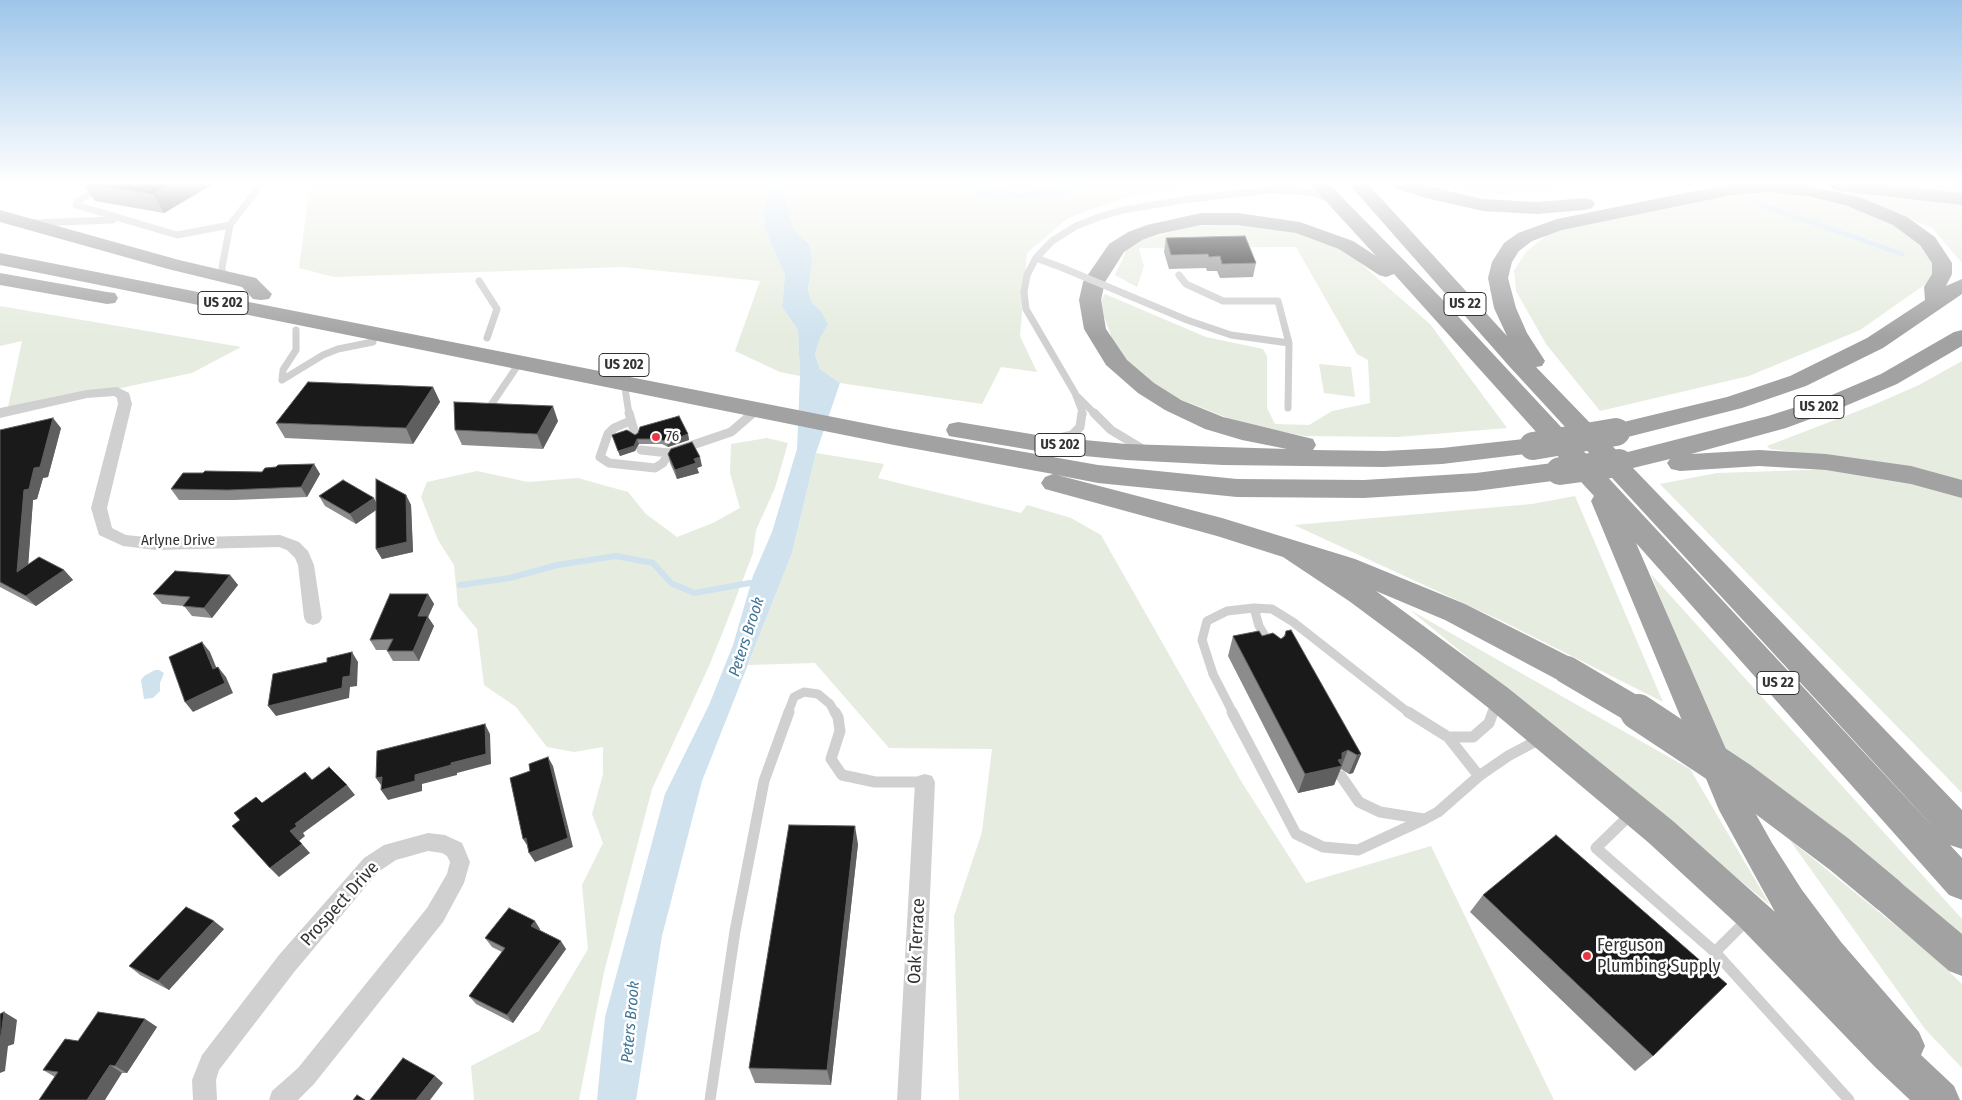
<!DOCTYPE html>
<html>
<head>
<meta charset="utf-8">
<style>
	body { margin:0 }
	canvas { display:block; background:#fff }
</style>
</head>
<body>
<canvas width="1962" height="1100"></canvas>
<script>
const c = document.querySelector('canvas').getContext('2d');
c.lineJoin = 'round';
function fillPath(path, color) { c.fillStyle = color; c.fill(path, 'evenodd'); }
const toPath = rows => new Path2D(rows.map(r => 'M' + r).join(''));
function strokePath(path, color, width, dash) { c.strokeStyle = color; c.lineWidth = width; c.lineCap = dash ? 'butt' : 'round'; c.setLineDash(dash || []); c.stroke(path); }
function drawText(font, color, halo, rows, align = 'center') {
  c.font = font + ' "Fira Sans Condensed",sans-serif'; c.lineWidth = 5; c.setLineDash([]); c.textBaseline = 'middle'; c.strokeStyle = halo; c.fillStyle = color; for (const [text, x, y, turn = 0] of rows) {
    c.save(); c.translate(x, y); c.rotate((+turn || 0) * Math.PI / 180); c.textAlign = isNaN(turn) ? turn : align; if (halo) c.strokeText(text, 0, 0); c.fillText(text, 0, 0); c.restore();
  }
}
const green = toPath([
	[310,184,780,184,767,193,764,211,765,230,785,275,782,307,798,330,800,376,780,372,735,351,760,281,623,267,334,277,299,268],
	[794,184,955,184,989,201,1062,197,1094,184,1224,184,1130,196,1068,218,1027,253,1020,336,1037,372,1001,367,982,404,840,383,820,369,815,355,820,338,827,324,821,311,812,302,808,290,812,261,810,245,794,229,786,202,786,188],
	[984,184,1073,184,1048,190,1020,193,1005,191],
	[1437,184,1619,184,1484,196],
	[1865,184,1962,184,1962,194,1904,189],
	[1834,189,1962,204,1962,263,1932,228],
	[1760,191,1822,196,1875,214,1920,240,1932,257,1933,279,1860,330,1749,376,1600,411,1546,344,1516,291,1514,270,1527,251,1551,232,1704,200],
	[1242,224,1295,232,1339,247,1352,256,1430,324,1507,428,1398,437,1305,436,1243,424,1172,396,1139,373,1116,349,1099,303,1105,294,1206,337,1263,349,1267,356,1267,408,1275,424,1309,425,1332,411,1370,403,1368,360,1357,354,1296,247,1139,248,1144,266,1137,287,1115,275,1127,249,1138,241,1194,226],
	[0,306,241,347,192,373,7,412,22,341,0,346],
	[1962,361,1962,481,1902,465,1770,449,1767,446,1871,406,1919,385],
	[1319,364,1351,367,1355,397,1324,393],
	[767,438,788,443,775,488,756,530,753,553,726,624,709,666,652,789,604,972,579,1100,474,1100,471,1066,539,1031,588,949,582,885,603,843,592,814,603,774,603,747,574,752,547,747,516,707,484,685,477,629,458,606,454,565,438,540,421,497,427,482,477,471,528,482,578,478,628,492,646,514,677,537,713,523,740,508,730,473,731,444],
	[816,453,884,464,878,478,1021,513,1027,505,1071,518,1101,535,1241,781,1306,883,1431,846,1554,1100,959,1100,954,916,982,832,992,749,889,748,815,663,748,665,792,553],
	[1839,469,1962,494,1962,793,1660,484,1717,473],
	[1575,496,1663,702,1502,621,1294,525,1532,504],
	[1651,574,1962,919,1962,944,1728,758,1682,656],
	[1410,610,1690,769,1770,905],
	[1789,839,1932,955,1962,984,1962,1068,1925,1029]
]);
const water = toPath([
	[780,184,794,184,786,188,786,202,794,229,810,245,812,261,808,290,812,302,821,311,828,324,820,338,815,355,820,369,840,383,816,453,792,553,702,781,662,936,636,1100,597,1100,605,1017,665,794,709,705,733,645,753,576,772,532,797,449,800,376,798,330,782,307,785,275,765,230,764,211,767,193],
	[955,184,984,184,1005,191,1020,193,1048,190,1073,184,1094,184,1062,197,989,201],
	[155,670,159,670,164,673,160,683,160,691,153,698,144,699,141,680,144,676]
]);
const streamFar1 = toPath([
	[1754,202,1902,254]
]);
const stream = toPath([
	[460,585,510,578,557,565,616,556,653,563,671,583,694,593,750,583,758,585]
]);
const serviceFar2 = toPath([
	[107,184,78,201,76,205,177,235,230,225,261,184],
	[1273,189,1290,184],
	[34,223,113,220],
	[1036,258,1063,268],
	[1179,275,1186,284,1223,301,1278,301,1289,343],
	[223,277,222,267,230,225],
	[479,281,497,309,487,338],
	[1125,294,1187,320,1231,335,1289,343,1288,408],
	[282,380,323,355,338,349,373,342],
	[282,380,283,370,296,350,296,330],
	[624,382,629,414],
	[1078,397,1095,414],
	[489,408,520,362],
	[752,414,758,409],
	[1083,414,1075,393,1026,309,1024,292,1027,275,1036,258,1052,241,1076,226,1099,217,1123,210,1183,200,1268,190,1312,192,1329,199]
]);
const serviceFar1 = toPath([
	[629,413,635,434],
	[1094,413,1111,430,1141,448],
	[630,421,614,428,608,434,600,457,609,463,655,468,663,463,669,453],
	[1051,440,1072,435,1080,427,1082,413],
	[641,450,669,453,731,432,753,413],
	[1254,608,1259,626,1270,644],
	[788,713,794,697,804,692,818,694,830,704,835,713],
	[1233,713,1213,674,1202,640,1207,621,1227,611,1254,608,1272,609,1293,622,1409,713],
	[1492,713,1496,702]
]);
const service = toPath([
	[835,712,838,717,840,731,831,759,842,775,875,782,925,782],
	[1232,712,1296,834,1323,847,1358,850,1425,819,1438,812,1479,776,1508,756,1540,739],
	[1408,712,1448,737,1473,737,1489,723,1493,712],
	[1448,737,1479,776],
	[1341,776,1359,802,1380,812,1424,819],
	[1632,813,1596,848,1715,952,1849,1100],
	[1715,952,1747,920],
	[710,1100,735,931,764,781,789,712]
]);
const minor = toPath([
	[117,387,129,393,132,404,107,508,112,528,126,535,156,538,280,535,299,542,308,551,314,565,322,618,319,623,313,625,307,623,304,618,298,565,295,558,287,550,279,547,156,550,123,546,99,535,91,508,118,404,117,398,114,396,87,398,0,418,0,408,87,390,117,387],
	[925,774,932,776,935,782,921,1100,897,1100,915,782,918,776,925,774],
	[428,833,445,835,462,843,470,862,464,883,443,922,314,1084,298,1100,269,1100,272,1091,298,1068,427,908,447,874,450,862,447,856,442,853,428,851,396,860,378,872,295,971,219,1070,216,1080,217,1100,193,1100,192,1080,202,1055,279,955,364,858,384,845,428,833]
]);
const trunk = toPath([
	[1310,184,1329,184,1441,298,1938,832,1509,366,1349,184,1368,184,1507,336,1494,308,1488,278,1492,262,1504,243,1518,233,1557,219,1730,184,1801,184,1862,198,1907,217,1935,237,1952,263,1952,274,1946,286,1962,279,1962,294,1883,348,1806,386,1742,408,1616,440,1607,438,1604,432,1607,426,1727,397,1790,376,1867,338,1925,300,1924,287,1932,274,1932,263,1920,245,1893,225,1848,206,1808,196,1767,192,1732,195,1562,230,1532,241,1519,251,1512,262,1508,278,1516,308,1527,333,1545,361,1542,366,1536,367,1620,454,1768,416,1827,397,1881,374,1954,332,1962,330,1962,346,1897,384,1843,407,1786,428,1691,454,1759,450,1826,454,1911,466,1962,480,1962,498,1911,484,1826,470,1759,466,1680,471,1671,469,1667,463,1670,459,1633,468,1962,810,1962,849,1950,845,1962,858,1962,900,1949,895,1636,543,1749,802,1772,843,1802,890,1841,942,1919,1032,1925,1046,1921,1055,1954,1086,1960,1100,1910,1100,1875,1067,1739,926,1649,843,1486,706,1419,653,1349,601,1283,557,1217,536,1045,489,1041,483,1045,477,1053,474,894,445,0,265,0,253,894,429,1098,465,1237,479,1364,480,1476,473,1560,462,1565,464,1394,274,1386,277,1379,275,1339,249,1296,233,1238,225,1201,225,1159,234,1142,240,1124,252,1105,282,1101,300,1106,329,1127,360,1154,383,1181,400,1223,417,1313,439,1316,445,1313,450,1384,451,1442,448,1533,438,1542,440,1545,446,1542,452,1442,464,1384,467,1223,465,1126,460,1043,452,949,436,946,430,949,424,958,422,1043,436,1126,444,1287,449,1242,440,1205,429,1165,410,1138,393,1106,365,1084,329,1079,300,1083,282,1109,244,1128,232,1147,225,1201,213,1238,213,1300,222,1353,241,1376,256,1310,184],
	[1572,472,1594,496,1591,501,1719,810,1775,912,1673,821,1508,688,1376,591,1445,620,1556,679,1567,682,1578,679,1582,670,1578,661,1465,604,1355,559,1222,518,1057,475,1098,483,1237,497,1364,498,1476,491,1560,480,1569,477,1572,472],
	[1392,184,1419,184,1483,199,1537,202,1585,198,1592,200,1595,204,1592,208,1585,210,1537,214,1483,211,1426,198,1394,188,1392,184],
	[1831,184,1877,184,1962,193,1962,205,1839,191,1832,189,1831,184],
	[0,210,179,260,256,278,272,294,269,299,261,300,253,299,242,287,168,269,0,222,0,210],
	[0,273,107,292,115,293,118,298,115,303,107,304,0,285,0,273],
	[1887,877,1900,882,1962,934,1962,976,1949,971,1874,906,1869,894,1874,882,1887,877]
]);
const serviceBridge = toPath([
	[1063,268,1125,294]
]);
const trunkBridgeFar1 = toPath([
	[1533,446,1616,432],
	[1560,471,1619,463],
	[1567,670,1640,713]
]);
const trunkBridge = toPath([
	[1638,712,1739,779,1839,854,1887,894]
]);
const wall = toPath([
	[83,184,213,184,164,213,95,201],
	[1166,238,1256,263,1253,277,1220,278,1217,271,1207,271,1206,268,1169,269,1164,252],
	[433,387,440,402,413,444,285,438,276,423],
	[558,421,543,449,462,445,455,430],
	[61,428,48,477,43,478,37,499,33,500,28,564,64,570,73,580,36,606,0,587,0,430],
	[688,434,689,440,668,447,662,444,639,444,635,451,620,456,612,435],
	[668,454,702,466,697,468,699,473,677,479,670,463],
	[314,464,320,474,307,497,235,500,179,500,171,489,203,473,262,472,276,467],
	[406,495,411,505,413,552,382,559,376,549,376,510,356,524,325,506,319,496,376,502],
	[230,575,238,585,212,618,192,616,184,606,162,604,153,594],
	[428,594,434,604,428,617,434,626,419,661,393,661,387,651,388,650,376,650,370,640],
	[1286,631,1361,754,1353,773,1349,774,1341,769,1334,785,1298,793,1228,656,1233,636,1262,636,1281,639,1284,636],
	[858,844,831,1085,755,1083,749,1068],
	[1483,895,1653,1056,1635,1071,1470,912],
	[224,929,169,990,140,975,129,966],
	[540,929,540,930,566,949,513,1023,476,1004,469,996,502,952,492,947,485,938],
	[145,1019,157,1027,127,1073,122,1073,55,1077,43,1070]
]);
const shadedWall = toPath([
	[172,184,213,184,164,213,153,194],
	[433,387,440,402,413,444,406,428],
	[553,406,558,421,543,449,537,434],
	[53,418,61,428,48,477,43,478,37,499,33,500,27,582,17,572,24,490],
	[688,434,689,440,668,447,667,442],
	[637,439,639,444,635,451,620,456,618,451],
	[700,457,702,466,697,468,699,473,677,479,675,470,694,459],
	[314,464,320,474,307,497,301,487],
	[406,495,411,505,413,552,382,559,376,549],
	[374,498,379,508,356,524,350,514],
	[64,570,73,580,36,606,26,596],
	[230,575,238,585,212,618,204,608],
	[428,594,434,604,428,617,434,626,419,661,413,651,418,616],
	[202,642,210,652,221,679,213,669],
	[352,652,358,662,357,686,350,687,349,698,276,716,268,706,343,677],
	[218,667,226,677,233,693,193,712,185,702],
	[485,724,490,734,491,764,457,773,457,775,422,784,422,791,388,800,381,790,415,775,451,763],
	[1348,750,1334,785,1298,793,1305,774,1338,760,1342,753],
	[1361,754,1353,773,1349,774,1357,755],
	[548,757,553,766,573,847,535,862,529,853],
	[382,777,383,788,376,778],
	[347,785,355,795,303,833,305,836,299,841,290,831,295,824],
	[855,826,858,844,831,1085,827,1070],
	[526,838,529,848,523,839],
	[302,844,310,853,279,877,270,868],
	[214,921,224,929,169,990,158,981],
	[535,921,540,929,536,935,531,926],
	[561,941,566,949,513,1023,507,1015],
	[4,1012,17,1020,14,1044,8,1046,5,1071,0,1073,0,1036],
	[145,1019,157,1027,127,1073,115,1066],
	[110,1065,122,1073,105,1100,87,1100],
	[435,1076,443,1083,430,1100,416,1100]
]);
const building = toPath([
	[88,184,172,184,153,194,88,184],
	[1245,236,1256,263,1222,264,1220,256,1209,257,1208,254,1171,255,1166,238,1245,236],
	[308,382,433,387,406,428,276,423,308,382],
	[454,402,553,406,537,434,455,430,454,402],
	[679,416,688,434,667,442,660,439,637,439,634,446,618,451,612,435,627,430,635,435,638,433,640,427,679,416],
	[53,418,40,467,34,468,29,489,24,490,17,572,39,557,64,570,26,596,0,582,0,430,53,418],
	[692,442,700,457,694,459,696,463,675,470,668,454,671,449,692,442],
	[314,464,301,487,228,490,171,489,183,473,203,473,205,471,262,472,265,468,276,467,278,465,314,464],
	[376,479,406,495,407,542,376,549,376,479],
	[343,480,374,498,350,514,319,496,343,480],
	[175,571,230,575,204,608,183,606,190,597,153,594,175,571],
	[390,594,428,594,418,616,428,616,413,651,387,651,393,639,370,640,390,594],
	[1291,630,1361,754,1357,755,1348,750,1342,753,1342,759,1338,760,1342,766,1305,774,1233,636,1259,631,1262,636,1273,633,1281,639,1285,636,1286,631,1291,630],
	[202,642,213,669,218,667,225,683,185,702,169,657,202,642],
	[352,652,350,676,343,677,342,688,268,706,273,674,327,662,327,658,352,652],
	[485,724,486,754,451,763,451,765,415,775,415,781,381,790,382,777,376,778,377,751,485,724],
	[548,757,568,838,529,853,526,838,523,839,510,778,530,771,529,764,548,757],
	[329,767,347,785,295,824,297,826,290,831,302,844,270,868,232,826,240,820,234,813,256,797,262,803,305,772,312,780,329,767],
	[789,825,855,826,827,1070,749,1068,789,825],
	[1556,835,1727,984,1653,1056,1483,895,1556,835],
	[186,907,214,921,158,981,129,966,186,907],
	[509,908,535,921,531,926,561,941,507,1015,469,996,505,948,485,938,509,908],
	[4,1012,1,1036,0,1036,0,1014,4,1012],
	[98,1012,145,1019,115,1066,110,1065,87,1100,39,1100,58,1072,43,1070,65,1039,78,1041,98,1012],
	[403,1058,435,1076,416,1100,370,1100,403,1058],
	[357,1095,365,1100,353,1100,357,1095]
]);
const markers = [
	[656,437,5,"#e63946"],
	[1587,956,5,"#e63946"]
];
const shields = [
	[223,303,50],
	[1465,304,42],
	[624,365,50],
	[1819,407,50],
	[1060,445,50],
	[1778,683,42]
];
const shieldNames = [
	["US 202",223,303],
	["US 22",1465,304],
	["US 202",624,365],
	["US 202",1819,407],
	["US 202",1060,445],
	["US 22",1778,683]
];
const poiNames = [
	["76",666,437]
];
const streetNames = [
	["Arlyne Drive",178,541]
];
const waterNames = [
	["Peters Brook",747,637,-72],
	["Peters Brook",631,1022,-85]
];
const nearStreetnames = [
	["Prospect Drive",340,904,-48],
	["Oak Terrace",917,941,-87]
];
const nearPoinames = [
	["Ferguson",1597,946],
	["Plumbing Supply",1597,967]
];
fillPath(green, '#e6ecdf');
fillPath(water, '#cfe2ee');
strokePath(streamFar1, '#cfe2ee', 5);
strokePath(stream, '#cfe2ee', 6);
strokePath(serviceFar2, '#d0d0d0', 7);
strokePath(serviceFar1, '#d0d0d0', 9);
strokePath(service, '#d0d0d0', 11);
fillPath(minor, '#d0d0d0');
fillPath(trunk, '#a2a2a2');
strokePath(serviceBridge, '#d0d0d0', 7);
strokePath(trunkBridgeFar1, '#a2a2a2', 28);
strokePath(trunkBridge, '#a2a2a2', 36);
fillPath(wall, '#8c8c8c');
fillPath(shadedWall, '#5f5f5f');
fillPath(building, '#1a1a1a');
strokePath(building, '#5f5f5f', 1);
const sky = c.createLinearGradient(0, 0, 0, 338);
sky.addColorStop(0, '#9ec6ea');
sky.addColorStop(0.54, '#fff');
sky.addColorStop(1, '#ffffff00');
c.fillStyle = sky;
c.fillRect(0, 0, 1962, 338);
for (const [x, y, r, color] of markers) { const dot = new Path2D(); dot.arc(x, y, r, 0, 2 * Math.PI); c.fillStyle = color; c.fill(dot); strokePath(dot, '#fff', 2); }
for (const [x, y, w] of shields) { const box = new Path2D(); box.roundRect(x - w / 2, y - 11.5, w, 23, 4); c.fillStyle = '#fff'; c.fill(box); strokePath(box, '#333', 1); }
drawText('bold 14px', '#333', null, shieldNames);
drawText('15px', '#333', '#fff', poiNames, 'left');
drawText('15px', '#333', '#fff', streetNames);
drawText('italic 16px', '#3f7597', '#fff', waterNames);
drawText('18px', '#333', '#fff', nearStreetnames);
drawText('18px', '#333', '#fff', nearPoinames, 'left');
</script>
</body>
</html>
